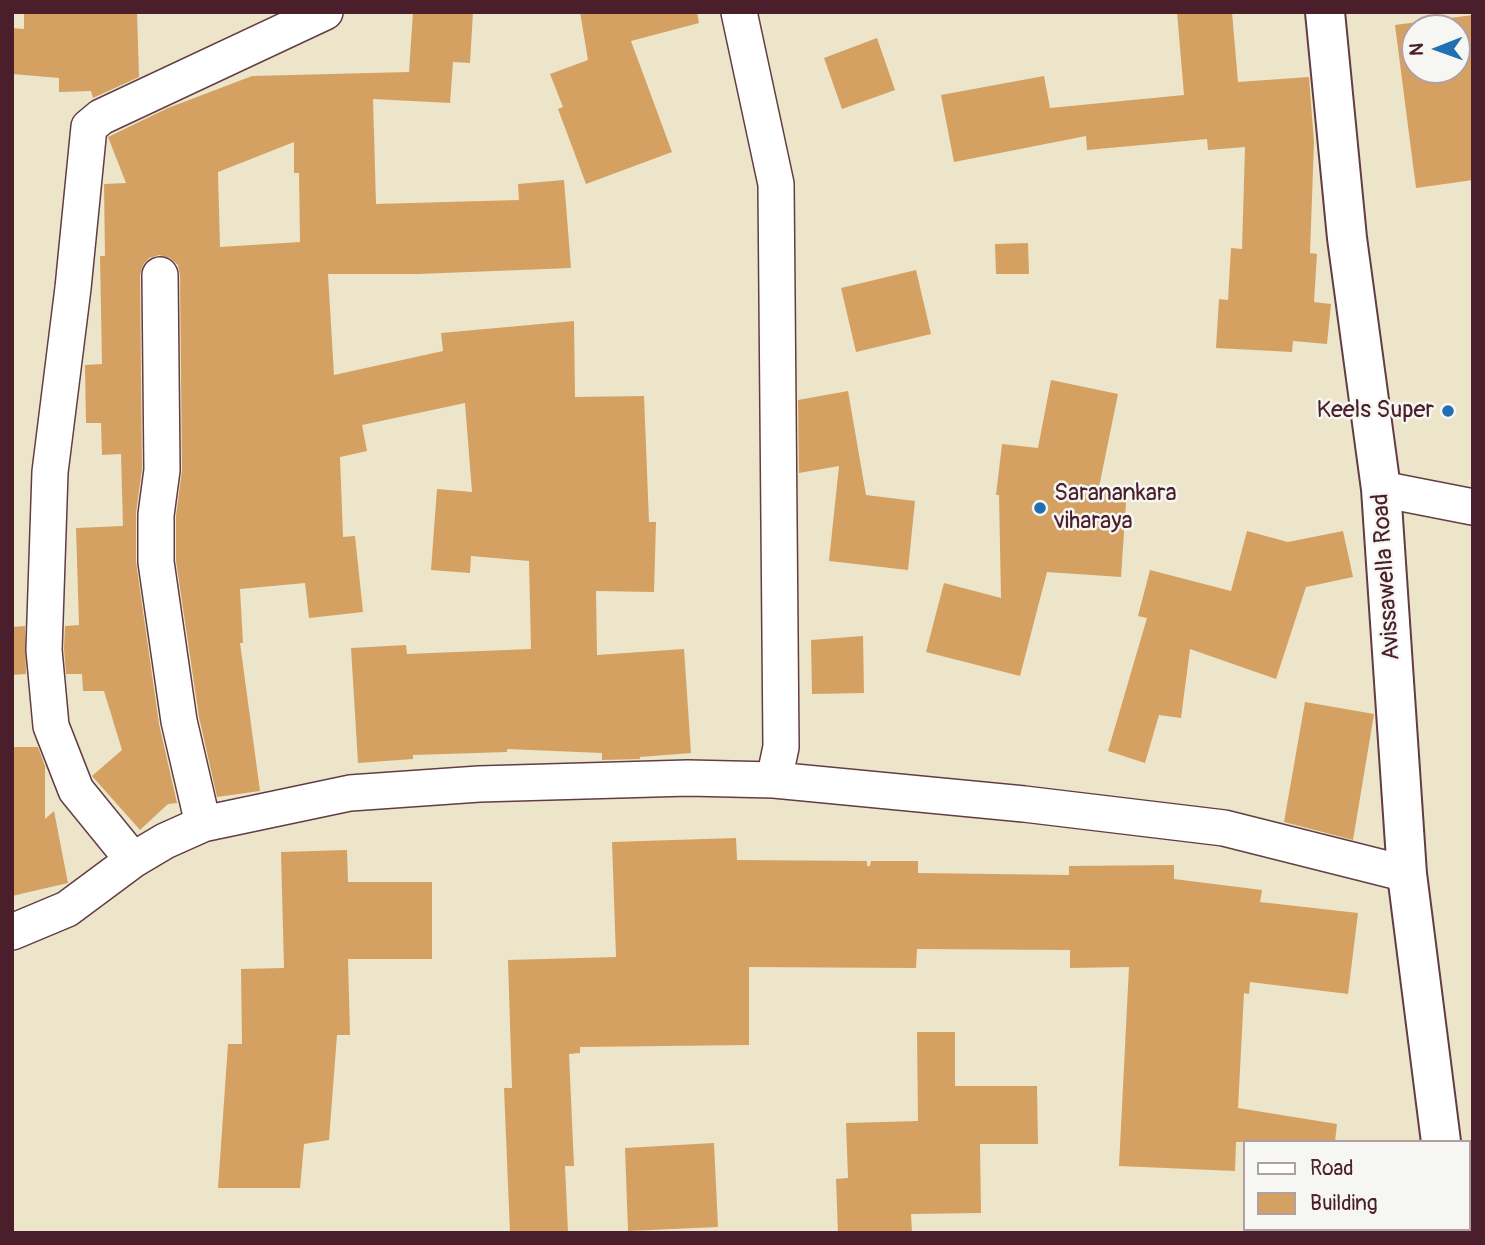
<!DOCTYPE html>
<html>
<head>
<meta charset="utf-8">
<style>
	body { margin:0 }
	#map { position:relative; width:1485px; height:1245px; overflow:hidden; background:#ece5ca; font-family:Pangolin,sans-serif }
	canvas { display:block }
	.frame { position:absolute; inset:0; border:14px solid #4a1f2b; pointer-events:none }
	.legend { position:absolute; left:1243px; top:1140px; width:228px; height:91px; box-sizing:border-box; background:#f6f6f2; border:2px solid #b1a0a2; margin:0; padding:9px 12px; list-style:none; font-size:21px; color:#4a1f2b }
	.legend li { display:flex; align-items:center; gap:14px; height:35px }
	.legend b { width:35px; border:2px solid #b1a0a2 }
	.north { position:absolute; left:1401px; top:14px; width:70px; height:70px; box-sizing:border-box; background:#f6f6f2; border:2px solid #b1a0a2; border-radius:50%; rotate:269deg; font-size:19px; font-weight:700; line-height:28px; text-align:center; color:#4a1f2b }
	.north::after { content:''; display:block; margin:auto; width:24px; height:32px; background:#1f6fb2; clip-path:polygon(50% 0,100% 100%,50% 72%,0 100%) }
</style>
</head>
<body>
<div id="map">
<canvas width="1485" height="1245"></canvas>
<div class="frame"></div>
<ul class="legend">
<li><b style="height:9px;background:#fff"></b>Road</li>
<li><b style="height:19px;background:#d4a163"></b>Building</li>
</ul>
<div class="north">N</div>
</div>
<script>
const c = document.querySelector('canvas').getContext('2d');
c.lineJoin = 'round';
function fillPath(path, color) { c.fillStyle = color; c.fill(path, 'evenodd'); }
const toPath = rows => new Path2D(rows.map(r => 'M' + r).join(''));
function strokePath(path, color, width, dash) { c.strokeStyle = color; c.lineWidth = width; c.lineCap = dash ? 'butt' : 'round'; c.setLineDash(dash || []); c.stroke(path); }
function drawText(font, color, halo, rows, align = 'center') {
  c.font = font + ' Pangolin,sans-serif'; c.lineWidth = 5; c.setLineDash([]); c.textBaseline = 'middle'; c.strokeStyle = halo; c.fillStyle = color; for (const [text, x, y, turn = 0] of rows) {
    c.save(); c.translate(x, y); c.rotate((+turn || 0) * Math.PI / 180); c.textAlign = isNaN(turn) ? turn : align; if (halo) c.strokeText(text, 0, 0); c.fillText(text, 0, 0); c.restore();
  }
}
const building = toPath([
	[24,12,137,12,139,77,93,98,91,91,59,92,59,78,12,74,12,28,24,29],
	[413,12,473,12,470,63,453,62,450,103,373,99,376,204,519,200,518,184,564,180,571,268,418,274,328,274,334,375,443,351,441,333,574,321,575,397,644,396,649,522,656,522,654,592,596,591,597,655,684,649,691,753,640,757,640,759,602,760,602,753,507,749,507,752,413,755,413,759,358,763,351,648,406,645,407,654,531,649,529,561,471,556,470,573,431,570,437,489,472,492,465,403,362,425,367,451,340,457,343,537,355,536,363,612,309,618,305,583,240,589,243,643,240,643,260,791,217,797,199,717,176,561,176,516,182,470,180,275,178,265,170,258,159,255,149,258,143,265,140,275,142,469,136,513,136,562,159,724,177,803,168,804,140,830,92,776,122,750,104,691,83,691,82,674,66,674,64,649,65,626,79,625,76,528,123,526,121,454,102,455,101,423,86,423,85,365,102,364,100,256,105,256,104,184,126,183,108,137,168,108,252,76,409,72],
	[294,142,294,173,299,173,300,242,220,247,218,172],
	[580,12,697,12,699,23,631,41,672,152,586,184,558,109,563,107,550,74,588,60],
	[1177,12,1232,12,1238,82,1309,77,1314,142,1310,253,1317,254,1314,302,1331,304,1327,344,1293,341,1292,352,1216,348,1219,299,1228,300,1231,248,1242,249,1245,147,1208,150,1207,139,1087,150,1086,136,954,162,941,95,1044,76,1050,108,1184,95],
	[1473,15,1473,180,1416,188,1395,25],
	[1415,28,1457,28,1457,70,1415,70],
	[877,38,895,90,842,109,824,58],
	[1028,243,1029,274,996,274,995,244],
	[916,270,931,334,856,352,841,288],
	[1051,380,1118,394,1099,487,1127,489,1121,577,1047,572,1020,676,926,652,944,583,1001,598,999,495,996,495,1002,444,1038,448],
	[848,391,866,495,915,501,908,570,829,561,839,466,799,473,798,400],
	[1247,531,1288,542,1343,531,1353,577,1306,587,1276,679,1190,649,1181,718,1159,715,1145,763,1108,751,1147,618,1138,616,1150,570,1231,591],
	[25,626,26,674,12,675,12,627],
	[863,636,864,693,812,694,811,640],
	[1305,702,1374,714,1353,840,1284,822],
	[12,747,38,747,45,766,45,819,54,811,68,883,12,896],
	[736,838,737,860,867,861,867,866,870,866,871,861,918,861,918,873,1069,875,1069,866,1174,865,1174,879,1262,890,1260,902,1358,913,1348,994,1250,982,1249,994,1244,993,1238,1108,1337,1124,1335,1142,1236,1142,1235,1171,1119,1166,1129,967,1070,968,1070,950,917,949,916,968,749,967,749,1045,580,1047,580,1053,569,1054,574,1166,565,1166,568,1233,510,1233,504,1088,512,1088,508,960,616,957,612,842],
	[347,850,348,882,432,882,432,959,348,959,350,1035,337,1035,329,1140,304,1144,300,1188,218,1188,228,1044,242,1044,241,969,284,968,281,852],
	[917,1032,955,1032,955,1086,1037,1086,1038,1144,980,1144,981,1213,911,1214,912,1233,838,1233,836,1179,848,1178,846,1123,918,1121],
	[714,1143,718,1227,628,1231,625,1148]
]);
const minor = toPath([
	[739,12,776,184,781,747,774,780],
	[160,275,162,470,156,515,156,562,179,721,203,824],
	[1381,489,1473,507],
	[133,860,76,790,51,726,44,650,50,472,73,288,89,127,101,117,325,12],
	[12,932,67,909,133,860,165,841,203,824,350,793,479,784,688,778,774,780,1024,804,1224,828,1407,874]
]);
const primary = toPath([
	[1325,12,1347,238,1381,489,1407,874,1441,1142],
	[1452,1229,1452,1233]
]);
const markers = [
	[1448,411,7,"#1f6fb2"],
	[1040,508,7,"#1f6fb2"]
];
const poiNames = [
	["Keels Super",1434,411],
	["Saranankara",1054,494,"left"],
	["viharaya",1054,522,"left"]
];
const streetNames = [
	["Avissawella Road",1387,577,-94]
];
fillPath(building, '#d4a163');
strokePath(minor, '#623d43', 38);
strokePath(primary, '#623d43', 42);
strokePath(minor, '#fff', 35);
strokePath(primary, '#fff', 38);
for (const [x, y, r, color] of markers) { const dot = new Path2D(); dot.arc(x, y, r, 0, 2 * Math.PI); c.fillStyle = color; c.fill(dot); strokePath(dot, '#f6f6f2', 2.5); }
drawText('24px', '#4a1f2b', '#f6f6f2', poiNames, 'right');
drawText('24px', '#4a1f2b', '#f6f6f2', streetNames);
</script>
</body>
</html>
